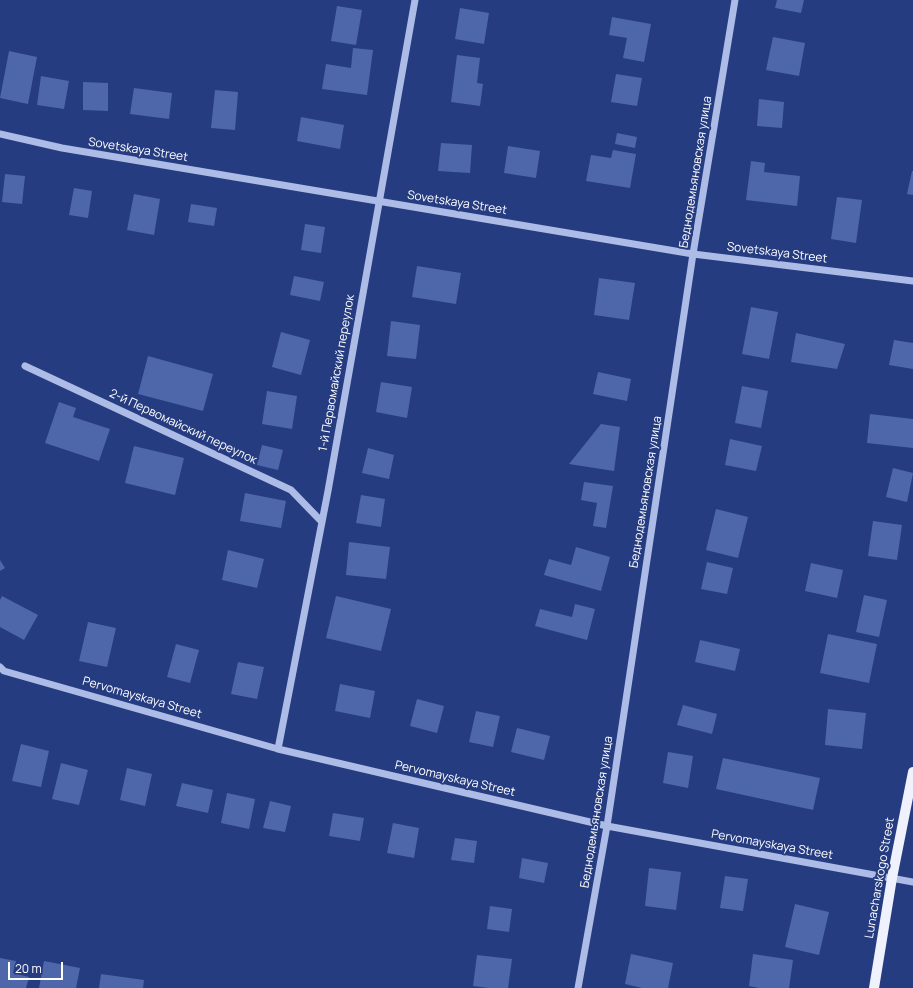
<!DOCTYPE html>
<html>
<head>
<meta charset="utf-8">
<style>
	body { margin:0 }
	#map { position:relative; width:913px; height:988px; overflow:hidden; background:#263c81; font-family:Manrope,sans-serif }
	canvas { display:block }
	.scale { position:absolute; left:8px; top:962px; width:55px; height:18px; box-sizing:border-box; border:2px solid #fff; border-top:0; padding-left:5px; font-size:12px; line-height:14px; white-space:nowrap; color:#fff; -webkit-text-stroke:3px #263c81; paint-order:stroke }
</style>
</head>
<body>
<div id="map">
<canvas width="913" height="988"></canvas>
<div class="scale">20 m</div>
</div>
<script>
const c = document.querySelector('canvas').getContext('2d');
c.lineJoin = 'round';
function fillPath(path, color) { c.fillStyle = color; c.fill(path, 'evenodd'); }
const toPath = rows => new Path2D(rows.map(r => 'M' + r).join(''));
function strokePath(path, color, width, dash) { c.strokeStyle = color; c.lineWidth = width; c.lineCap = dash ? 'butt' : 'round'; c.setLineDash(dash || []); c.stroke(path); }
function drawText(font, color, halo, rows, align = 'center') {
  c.font = font + ' Manrope,sans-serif'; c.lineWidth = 4; c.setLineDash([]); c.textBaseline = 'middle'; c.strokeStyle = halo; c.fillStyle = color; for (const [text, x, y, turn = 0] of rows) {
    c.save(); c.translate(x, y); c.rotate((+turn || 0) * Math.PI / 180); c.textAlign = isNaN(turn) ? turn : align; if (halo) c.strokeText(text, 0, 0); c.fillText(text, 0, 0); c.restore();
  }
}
const building = toPath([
	[777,0,804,0,801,13,775,8],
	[337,6,362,10,356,45,331,41],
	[460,8,489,13,484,44,455,39],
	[612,17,651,24,644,62,623,58,627,38,609,35],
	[773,37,805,43,799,76,766,70],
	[353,48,373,50,367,95,322,89,326,64,351,68],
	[9,51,37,57,28,104,0,98],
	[457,55,480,58,477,83,483,84,480,106,451,102],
	[616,74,642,78,637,106,611,102],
	[41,76,69,81,64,109,37,105],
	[83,82,108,83,108,111,83,110],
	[134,88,172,93,169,119,130,114],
	[215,90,238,92,235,130,211,128],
	[759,99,784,102,782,128,757,126],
	[301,117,344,125,340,149,297,141],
	[617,133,637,137,635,148,615,144],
	[441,143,472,145,470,173,438,171],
	[508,146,540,151,536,178,504,173],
	[613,150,636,154,630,188,586,181,591,155,611,158],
	[751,161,765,163,764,172,800,176,797,206,746,200],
	[912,171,913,171,913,195,907,194],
	[5,174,25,176,22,204,2,202],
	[74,188,92,191,88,218,69,215],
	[134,194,160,199,154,235,127,230],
	[837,197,862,200,856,243,831,239],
	[191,204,217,208,214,226,188,222],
	[305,224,325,227,321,253,301,250],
	[417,266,461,273,456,304,412,297],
	[294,276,324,282,320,301,290,295],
	[599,278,635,283,629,320,594,315],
	[751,307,778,312,769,359,742,354],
	[391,321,420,325,416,359,387,356],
	[281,332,310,340,301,375,272,367],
	[796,333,845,344,837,369,791,362],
	[894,340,913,343,913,369,889,365],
	[148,356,213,374,203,411,138,394],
	[598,372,631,379,627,401,593,394],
	[381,382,412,387,407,418,376,412],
	[742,386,768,391,761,428,735,423],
	[267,391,297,396,292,429,262,424],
	[59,402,76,408,73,417,110,429,99,461,45,443],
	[870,414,913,419,913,448,867,443],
	[601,424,620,427,614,471,569,464],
	[730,439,762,446,756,471,725,465],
	[262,445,283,450,278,470,257,465],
	[134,446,184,458,175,495,125,483],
	[368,448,394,455,389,479,362,473],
	[893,468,913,473,907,502,886,497],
	[584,482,613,486,606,528,593,526,597,503,581,500],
	[245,493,286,501,281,528,240,521],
	[361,495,385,499,381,527,356,523],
	[716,509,748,517,738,558,706,550],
	[873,521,902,525,897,560,868,556],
	[349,542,390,547,386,579,346,575],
	[576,547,610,557,601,591,544,575,549,559,571,565],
	[228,550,264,559,257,588,222,580],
	[0,560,5,568,0,571],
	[707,562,733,568,727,594,701,589],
	[811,563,843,570,837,598,805,591],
	[864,595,887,600,879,637,856,632],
	[2,596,38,615,24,640,0,627,0,600],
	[336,596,391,609,381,651,326,638],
	[575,604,595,609,587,640,535,626,540,609,572,617],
	[88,622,116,628,107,667,79,661],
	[828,634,877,644,869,683,820,673],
	[700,640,740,649,735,671,695,662],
	[176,644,199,650,190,683,167,677],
	[238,662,264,667,257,699,231,694],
	[340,684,375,691,370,718,335,711],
	[417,699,444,706,437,733,410,726],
	[683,705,717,714,712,734,677,725],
	[828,709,866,713,862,749,825,745],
	[476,711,500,716,493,747,469,742],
	[517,728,550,736,544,760,511,752],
	[21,744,49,751,41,787,12,781],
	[668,752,693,756,688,788,663,783],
	[723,758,820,778,813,810,716,789],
	[61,763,88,770,79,805,52,799],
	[127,768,152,774,145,806,120,800],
	[182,783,213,790,208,813,176,806],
	[227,793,255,799,249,829,221,823],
	[270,801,291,806,285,832,263,828],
	[333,813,364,818,360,841,329,836],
	[393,823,419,828,414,858,387,853],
	[455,838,477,841,474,863,451,860],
	[522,858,548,863,544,883,519,878],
	[649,868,681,872,676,910,645,906],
	[725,876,748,879,743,911,720,908],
	[795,904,829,912,819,955,785,947],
	[490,906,512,909,509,932,487,929],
	[631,954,673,963,668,988,642,988,625,984],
	[753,954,793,960,789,988,759,988,749,986],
	[477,955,512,959,508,988,489,988,473,986],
	[0,958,16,961,13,973,29,977,26,988,0,988],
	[44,961,80,968,76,988,39,988],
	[101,974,144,980,143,988,99,988]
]);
const minor = toPath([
	[0,134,62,148,693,254,913,281],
	[25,366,291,490,322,522],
	[0,667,4,671,278,749,607,826,913,882],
	[278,749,328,491,415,0],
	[578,988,607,826,693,254,735,0]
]);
const major = toPath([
	[874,988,892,878,913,772]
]);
const streetNames = [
	["Sovetskaya Street",138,150,9],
	["Беднодемьяновская улица",696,172,-81],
	["Sovetskaya Street",457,203,9],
	["Sovetskaya Street",777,253,7],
	["1-й Первомайский переулок",337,373,-80],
	["2-й Первомайский переулок",183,427,25],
	["Беднодемьяновская улица",646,492,-81],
	["Pervomayskaya Street",142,698,16],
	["Pervomayskaya Street",455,779,13],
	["Беднодемьяновская улица",597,812,-81],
	["Pervomayskaya Street",772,845,10],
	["Lunacharskogo Street",880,878,-80]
];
fillPath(building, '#4e66aa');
strokePath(minor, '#adbce7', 7);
strokePath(major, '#eff1fd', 10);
drawText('12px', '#fff', '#263c81', streetNames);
</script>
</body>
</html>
